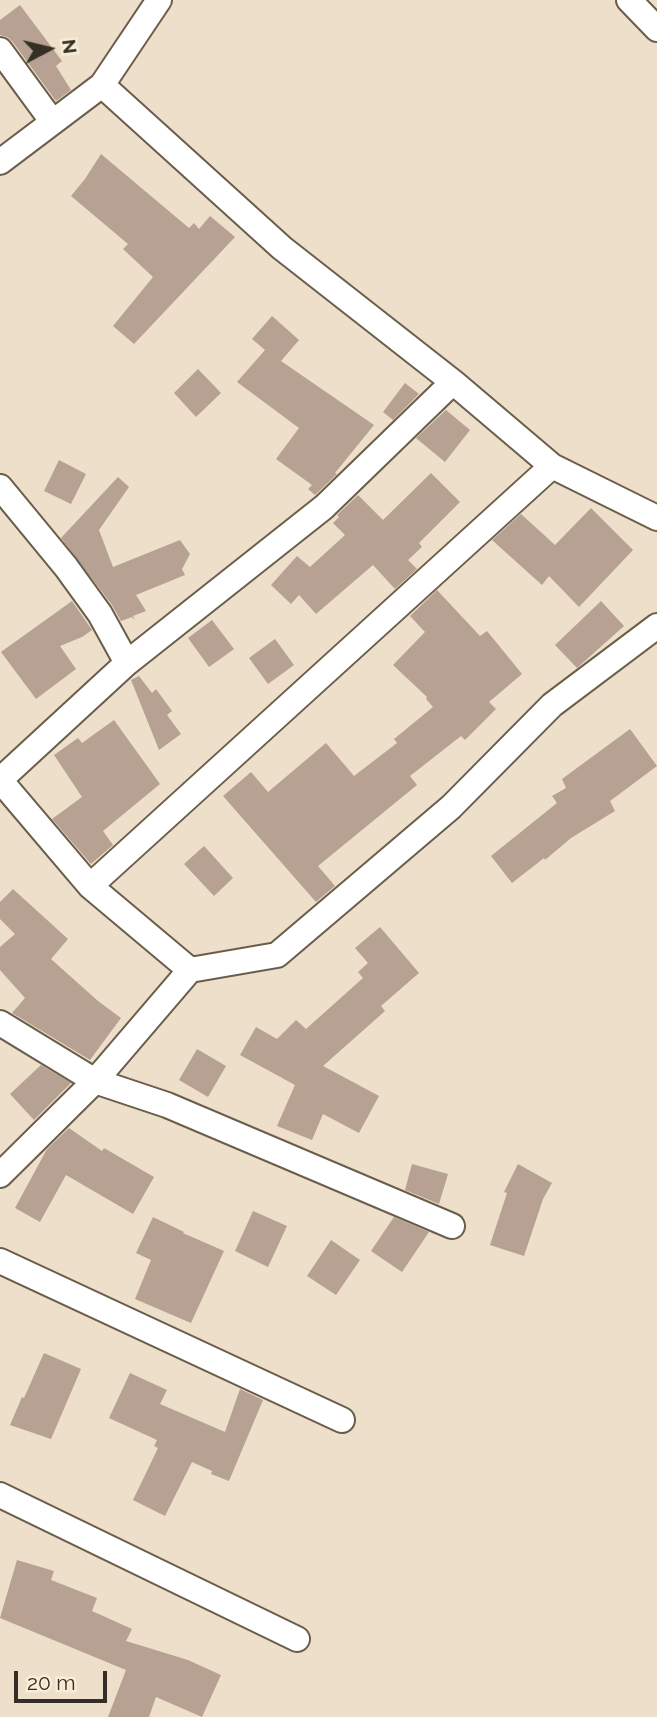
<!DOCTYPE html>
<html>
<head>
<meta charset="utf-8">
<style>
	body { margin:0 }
	#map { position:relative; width:657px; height:1717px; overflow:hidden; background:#eddfc9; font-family:Raleway,sans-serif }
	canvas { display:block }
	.north { position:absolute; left:14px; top:14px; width:70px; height:70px; -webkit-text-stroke:5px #faecd6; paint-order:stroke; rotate:83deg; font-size:19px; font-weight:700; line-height:28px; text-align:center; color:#342e26 }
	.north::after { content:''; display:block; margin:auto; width:24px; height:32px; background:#342e26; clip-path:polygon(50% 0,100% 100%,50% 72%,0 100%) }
	.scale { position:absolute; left:14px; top:1671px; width:93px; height:32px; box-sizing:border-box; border:4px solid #342e26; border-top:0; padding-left:9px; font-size:21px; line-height:24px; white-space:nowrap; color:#342e26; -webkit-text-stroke:5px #faecd6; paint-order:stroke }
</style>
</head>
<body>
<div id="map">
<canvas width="657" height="1717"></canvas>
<div class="north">N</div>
<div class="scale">20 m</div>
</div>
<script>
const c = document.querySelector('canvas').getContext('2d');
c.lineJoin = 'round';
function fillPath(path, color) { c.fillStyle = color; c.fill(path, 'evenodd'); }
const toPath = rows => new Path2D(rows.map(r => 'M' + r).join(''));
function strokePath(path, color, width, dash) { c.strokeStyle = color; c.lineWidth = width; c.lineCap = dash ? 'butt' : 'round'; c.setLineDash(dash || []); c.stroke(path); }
const building = toPath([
	[20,5,62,61,56,66,71,90,56,101,12,41,7,37,0,35,0,20],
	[101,154,189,228,194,223,199,229,210,216,235,237,134,344,113,326,153,277,123,249,128,244,71,196,85,179],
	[272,316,299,340,281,361,374,425,335,473,337,474,315,495,308,489,312,485,276,459,299,428,237,382,265,350,252,339],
	[198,369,221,393,196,417,174,393],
	[405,383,419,394,393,420,383,412],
	[446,410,470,430,445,462,416,438],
	[59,460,86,474,71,504,44,491],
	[431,473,460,502,419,543,422,547,408,560,417,569,395,589,373,565,316,614,299,595,291,604,271,585,297,556,310,567,345,535,333,523,339,517,337,515,358,495,383,520],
	[118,477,129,487,99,530,113,567,180,540,190,554,182,569,185,575,136,595,146,611,133,616,135,620,132,617,121,621,112,605,61,538],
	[591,508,633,550,579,607,549,576,542,585,492,540,521,514,555,545],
	[437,590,480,636,487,631,522,674,489,702,496,709,465,740,461,736,410,776,417,785,318,866,335,886,316,902,223,796,251,772,268,792,326,743,354,776,397,743,394,739,433,707,426,699,427,697,393,665,425,632,410,616],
	[72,601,92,630,82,637,60,646,76,669,36,699,1,652],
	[601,601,624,626,577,668,555,645],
	[212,620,234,649,209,667,188,638],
	[275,639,294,665,268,684,249,658],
	[139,676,152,693,156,689,172,711,167,715,181,734,159,750,131,680],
	[114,720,160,784,103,831,113,845,91,864,52,819,82,797,54,755,78,738,82,743],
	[630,729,657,766,610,801,615,811,571,838,545,860,544,858,512,883,491,856,557,803,552,796,566,788,562,779],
	[204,846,233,878,214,896,184,864],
	[13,889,68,939,51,959,98,1001,121,1018,90,1060,12,1013,25,998,0,970,0,947,15,934,0,919,0,902],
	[380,927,419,973,381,1006,385,1011,323,1066,379,1096,359,1133,323,1114,312,1140,277,1126,295,1085,240,1055,256,1027,277,1039,296,1020,306,1029,363,978,358,972,368,963,355,948],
	[197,1049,226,1066,208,1097,179,1080],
	[41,1065,71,1083,34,1120,10,1094],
	[69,1128,102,1151,104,1148,154,1177,133,1214,66,1175,40,1222,15,1208,47,1149],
	[412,1164,448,1174,439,1204,405,1190],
	[518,1164,552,1183,543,1199,524,1256,490,1245,507,1193,504,1192],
	[253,1211,287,1226,268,1267,235,1251],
	[153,1217,184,1232,183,1233,224,1251,191,1323,135,1299,151,1260,136,1253],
	[394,1217,429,1232,402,1272,371,1251],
	[331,1240,360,1260,336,1295,307,1276],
	[44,1353,81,1369,51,1439,10,1425,22,1397,24,1398],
	[130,1373,167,1390,160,1404,225,1432,240,1389,263,1400,229,1481,211,1474,212,1471,192,1462,165,1516,133,1500,158,1448,154,1446,157,1440,109,1418],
	[17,1560,54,1571,51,1580,97,1598,92,1611,132,1629,126,1641,188,1660,221,1675,202,1717,156,1697,149,1717,108,1717,126,1670,0,1618]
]);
const minor = toPath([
	[629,0,657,29],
	[0,50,52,121],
	[102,85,282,248,453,382,552,466,657,518],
	[0,162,102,85,159,0],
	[0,487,66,567,100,614,127,663],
	[0,780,127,663,324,507,453,382],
	[90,886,552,466],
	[190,970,277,955,451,807,552,705,657,626],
	[0,1023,95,1081,167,1105,452,1226],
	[0,1175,95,1081,190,970,90,886,0,780],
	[0,1261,342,1420],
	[0,1495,297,1639]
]);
fillPath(building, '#b6a192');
strokePath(minor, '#6a5e4b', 28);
strokePath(minor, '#fff', 24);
</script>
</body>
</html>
